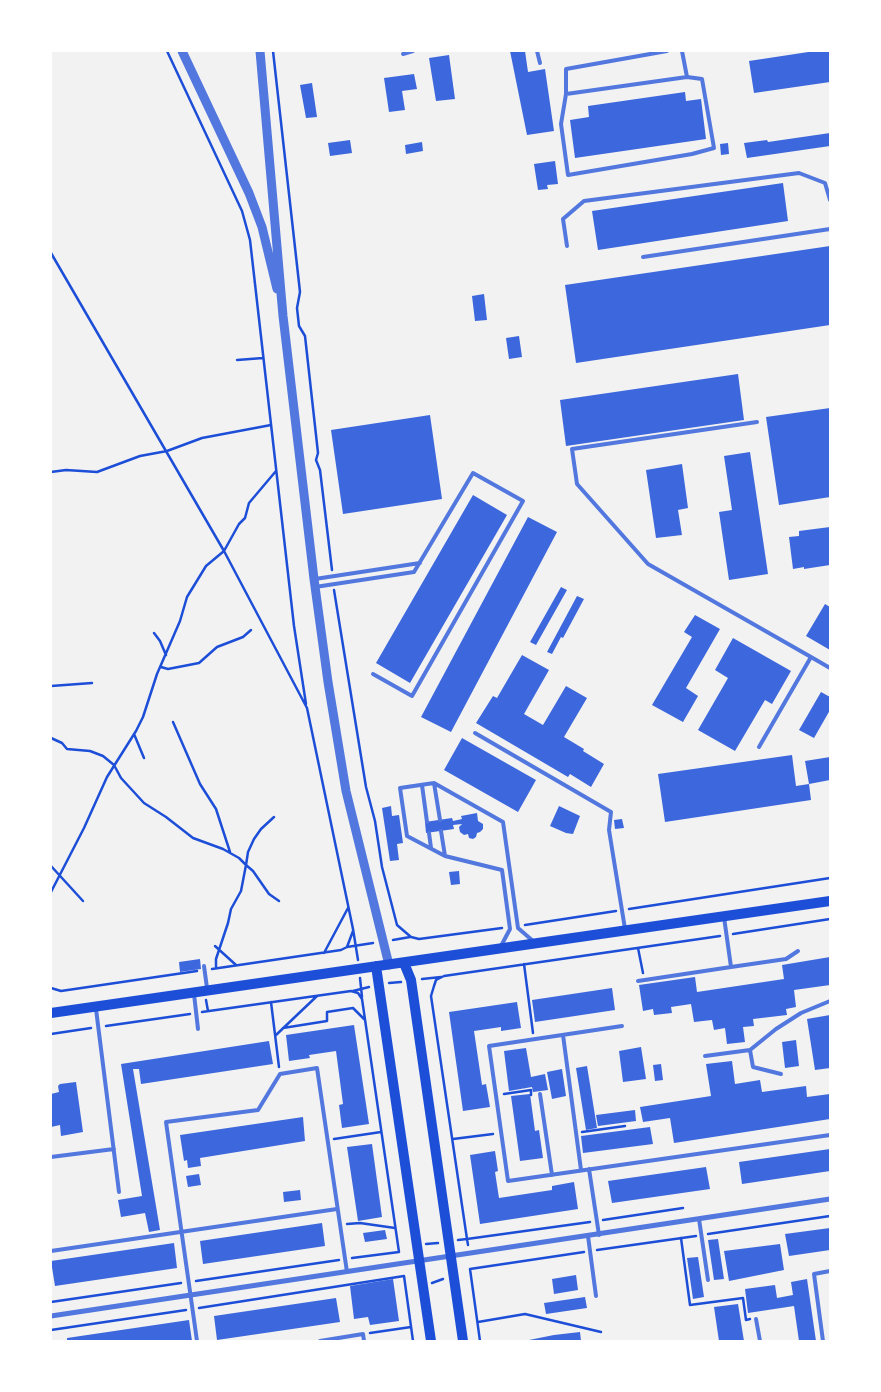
<!DOCTYPE html>
<html>
<head>
<meta charset="utf-8">
<style>
	body { margin:0 }
	#map { position:relative; width:881px; height:1392px; overflow:hidden; background:#f2f2f2; font-family:"Fira Sans Condensed",sans-serif }
	canvas { display:block }
	.frame { position:absolute; inset:0; border:52px solid #fff; pointer-events:none }
</style>
</head>
<body>
<div id="map">
<canvas width="881" height="1392"></canvas>
<div class="frame"></div>
</div>
<script>
const c = document.querySelector('canvas').getContext('2d');
c.lineJoin = 'round';
function fillPath(path, color) { c.fillStyle = color; c.fill(path, 'evenodd'); }
const toPath = rows => new Path2D(rows.map(r => 'M' + r).join(''));
function strokePath(path, color, width, dash) { c.strokeStyle = color; c.lineWidth = width; c.lineCap = dash ? 'butt' : 'round'; c.setLineDash(dash || []); c.stroke(path); }
const building = toPath([
	[510,51,525,51,528,72,545,69,554,131,527,135],
	[815,51,830,51,830,82,754,93,749,61],
	[449,55,455,99,436,101,429,58],
	[414,74,417,89,402,91,405,110,389,112,384,78],
	[312,83,317,117,306,118,300,85],
	[685,92,686,101,701,99,706,139,575,158,570,120,589,117,588,106],
	[830,133,830,146,747,158,744,143,767,140,768,142],
	[350,140,352,153,330,156,328,143],
	[422,142,423,151,406,154,405,145],
	[728,143,729,154,721,155,720,144],
	[555,161,558,184,547,185,548,189,538,190,534,164],
	[783,183,788,221,598,250,592,211],
	[830,246,830,325,576,363,565,285],
	[484,294,487,320,475,321,472,296],
	[519,336,522,357,509,359,506,338],
	[738,374,744,420,566,446,560,400],
	[830,408,830,497,779,505,766,417],
	[430,415,442,499,343,514,331,430],
	[750,452,768,574,729,580,719,512,732,510,724,456],
	[682,464,688,508,678,510,682,535,656,538,646,470],
	[473,495,507,515,410,683,376,663],
	[528,517,557,532,451,732,421,717],
	[830,527,830,565,804,569,804,567,793,569,789,537,799,536,799,531],
	[561,587,567,590,536,645,530,642],
	[577,596,584,599,563,638,561,637,552,654,547,652],
	[825,604,830,607,830,650,806,636],
	[695,615,720,629,686,688,698,696,683,722,652,705,692,637,684,632],
	[733,638,791,671,772,704,765,700,735,751,698,730,728,678,715,670],
	[522,655,549,670,524,714,543,725,566,686,587,698,564,737,584,749,583,751,604,764,591,787,570,774,568,777,476,723,493,696,497,698],
	[821,692,830,697,830,710,814,738,799,730],
	[462,738,536,780,518,812,444,770],
	[792,755,796,786,809,784,805,761,830,757,830,780,809,784,811,800,665,822,658,774],
	[391,806,392,816,399,815,403,843,397,844,399,860,390,861,382,808],
	[559,806,580,816,573,834,566,833,550,826],
	[477,813,478,821,483,824,483,829,480,832,477,833,476,837,473,839,469,838,468,834,464,835,460,832,459,827,462,824,453,825,454,829,426,833,425,822,452,818,453,821,462,819,461,816],
	[622,819,624,828,615,829,614,820],
	[459,871,460,884,451,885,449,872],
	[830,957,830,985,794,990,796,1007,786,1009,787,1015,753,1019,754,1026,743,1027,745,1042,727,1044,725,1028,714,1030,712,1020,694,1022,691,1004,671,1007,672,1013,654,1015,653,1009,643,1011,639,985,695,977,697,992,784,979,782,965],
	[200,959,201,969,180,972,179,962],
	[612,988,615,1010,535,1022,532,1000],
	[517,1002,521,1028,501,1031,501,1027,474,1031,482,1085,486,1084,490,1107,463,1111,449,1012],
	[830,1015,830,1068,815,1070,807,1019],
	[354,1025,369,1124,342,1128,339,1105,343,1104,336,1051,309,1055,310,1058,289,1061,286,1035],
	[796,1040,799,1066,785,1068,782,1042],
	[269,1041,273,1064,141,1084,139,1069,133,1069,160,1230,149,1232,145,1213,121,1217,118,1200,142,1196,121,1064],
	[641,1047,646,1079,623,1082,619,1051],
	[526,1048,531,1077,545,1074,548,1090,533,1092,532,1087,509,1091,504,1051],
	[732,1061,735,1084,760,1080,762,1092,806,1086,807,1097,830,1094,830,1119,674,1143,670,1118,643,1122,640,1107,711,1096,706,1064],
	[661,1064,663,1080,655,1081,653,1065],
	[587,1066,597,1128,586,1130,576,1068],
	[562,1069,566,1096,552,1099,547,1072],
	[76,1082,83,1132,61,1136,60,1125,51,1127,51,1094,59,1092,58,1086,60,1084],
	[530,1094,535,1131,539,1130,543,1158,520,1161,511,1096],
	[635,1110,636,1121,598,1126,596,1115],
	[303,1117,305,1141,200,1158,201,1166,188,1168,187,1160,184,1161,180,1135],
	[650,1127,653,1144,583,1153,581,1136],
	[372,1144,382,1217,358,1221,347,1147],
	[830,1149,830,1171,742,1184,739,1162],
	[495,1151,498,1171,495,1172,499,1198,552,1190,552,1186,574,1182,578,1209,480,1224,470,1155],
	[706,1167,710,1189,612,1203,608,1181],
	[199,1174,201,1185,188,1187,186,1176],
	[300,1190,301,1200,284,1202,283,1192],
	[322,1223,325,1246,203,1264,200,1241],
	[830,1228,830,1250,789,1256,785,1234],
	[385,1230,387,1239,365,1242,363,1233],
	[718,1239,724,1279,714,1280,708,1240],
	[174,1243,177,1268,55,1286,51,1261],
	[780,1244,784,1270,729,1281,724,1251],
	[698,1257,704,1297,693,1299,687,1258],
	[576,1275,578,1290,554,1294,552,1279],
	[393,1279,399,1321,370,1325,368,1317,354,1319,350,1286],
	[807,1279,816,1341,799,1341,794,1306,748,1313,745,1289,775,1285,777,1298,793,1295,791,1282],
	[585,1297,587,1308,546,1314,544,1303],
	[336,1298,340,1322,217,1340,214,1316],
	[738,1304,744,1341,719,1341,714,1307],
	[189,1320,192,1341,67,1341,67,1338],
	[580,1332,581,1341,524,1341,554,1335]
]);
const path = toPath([
	[167,51,242,211,250,240,294,626,306,704],
	[273,51,300,292,297,308,299,326,305,336,318,453,316,460,320,470,332,570],
	[51,253,224,551,307,708,353,929,358,960],
	[237,360,263,358],
	[51,472,66,470,97,472,140,456,167,451,202,438,271,425],
	[334,590,366,787,375,821,382,867,397,925,411,937,419,939,502,928],
	[154,633,160,641,166,655],
	[161,667,168,669,199,663,217,647,243,637,251,630],
	[51,686,92,683],
	[173,722,200,784,216,809,230,852],
	[134,734,144,758],
	[51,738,62,743,67,749,90,751,103,756,114,765,121,778,144,803,166,817,193,838,223,849,239,858,246,865,248,852,254,839,261,829,274,817],
	[51,866,83,901],
	[51,892,84,828,107,777,136,731,143,717,157,674,180,621,187,597,206,566,224,551,239,524,245,518,249,503,276,471],
	[629,909,830,878],
	[525,925,616,911],
	[733,934,830,919],
	[393,940,410,937],
	[215,946,236,965],
	[347,947,373,943],
	[638,948,643,973],
	[324,953,348,908],
	[524,964,533,1033],
	[216,968,216,959,228,923,231,909,241,891,246,865,253,871,269,894,279,901],
	[212,969,341,950,347,947,353,931],
	[360,978,362,997],
	[422,979,441,977],
	[389,983,401,982],
	[51,988,61,991,197,971],
	[353,991,369,987],
	[206,1000,208,1011],
	[271,1002,279,1067],
	[202,1012,351,991,358,993,362,999,399,1252,352,1258],
	[106,1026,190,1014],
	[283,1028,327,1021,327,1012,353,1008,364,1019],
	[51,1034,91,1028],
	[276,1035,317,996],
	[504,1094,531,1090,531,1095],
	[582,1132,625,1126],
	[334,1139,381,1132],
	[453,1139,493,1134],
	[603,1220,683,1208],
	[590,1222,467,1239,431,996,434,986,436,980,444,976,720,936],
	[347,1224,360,1223,395,1228],
	[708,1234,830,1216],
	[681,1238,690,1305,743,1298,746,1320,750,1319],
	[458,1240,467,1239,468,1245],
	[426,1244,438,1243],
	[597,1250,696,1236],
	[196,1281,339,1260],
	[432,1283,443,1279],
	[51,1302,181,1283],
	[199,1308,404,1276,413,1341],
	[478,1322,525,1314,601,1332],
	[51,1330,186,1310],
	[370,1333,411,1327],
	[480,1341,470,1269,584,1252]
]);
const service = toPath([
	[537,51,540,63],
	[682,51,687,77],
	[403,54,413,51],
	[687,77,702,79,714,148,692,154,568,175,561,124,566,94,687,77],
	[566,94,566,69,667,51],
	[567,246,563,219,584,201,799,173,825,183,830,200],
	[643,257,830,229],
	[757,422,572,449,577,484,648,564,811,657],
	[315,579,420,563],
	[315,587,414,572,473,473,523,501,412,696,373,674],
	[475,733,611,812,609,830,625,929],
	[759,747,811,657,830,668],
	[434,783,440,820],
	[422,785,427,822],
	[441,831,445,856],
	[429,833,431,848],
	[501,946,510,929,502,870,445,856,407,836,400,788,434,783,503,822,518,928,533,941],
	[204,966,207,988],
	[731,967,786,959,798,951],
	[638,981,731,967,724,917],
	[194,994,198,1029],
	[96,1009,119,1192],
	[622,1026,489,1046,508,1181,830,1135],
	[563,1035,581,1170],
	[750,1050,753,1067,781,1074],
	[705,1056,750,1050,776,1029,801,1013,830,1001],
	[540,1094,552,1175],
	[51,1157,114,1149],
	[589,1169,599,1235],
	[699,1219,708,1280],
	[588,1236,596,1296],
	[51,1251,337,1209],
	[756,1319,760,1341],
	[197,1341,166,1122,258,1110,280,1074,317,1068,347,1272],
	[320,1341,363,1334,364,1341],
	[823,1341,814,1274,830,1271]
]);
const minor = toPath([
	[51,1316,830,1199]
]);
const tertiary = toPath([
	[182,51,249,193,262,227,277,289],
	[260,51,283,316,314,579,328,682,346,791,389,965]
]);
const secondary = toPath([
	[404,963,411,980,463,1341],
	[376,966,431,1341],
	[51,1013,830,901]
]);
fillPath(building, '#3d67dc');
strokePath(path, '#1d4ed8', 2.5);
strokePath(service, '#5277de', 4);
strokePath(minor, '#5277de', 5);
strokePath(tertiary, '#5277de', 9);
strokePath(secondary, '#1d4ed8', 10);
</script>
</body>
</html>
